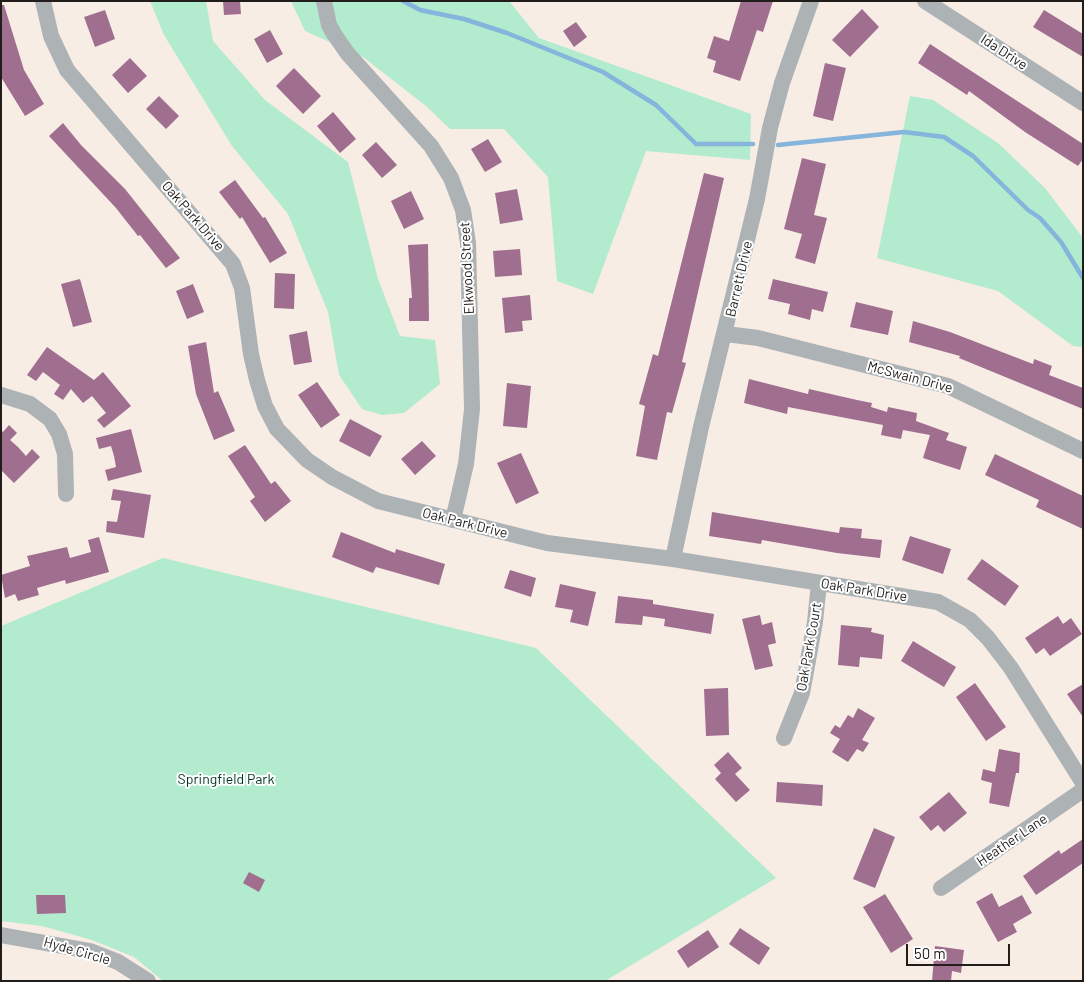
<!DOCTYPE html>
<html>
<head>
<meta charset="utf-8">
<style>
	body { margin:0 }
	#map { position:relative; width:1084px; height:982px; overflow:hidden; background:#f7ede5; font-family:Barlow,sans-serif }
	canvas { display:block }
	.frame { position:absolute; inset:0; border:2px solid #201d1a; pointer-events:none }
	.scale { position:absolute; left:906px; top:944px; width:104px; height:22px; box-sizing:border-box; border:2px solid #201d1a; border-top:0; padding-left:6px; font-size:15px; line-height:18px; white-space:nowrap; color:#201d1a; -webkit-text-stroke:4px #fff; paint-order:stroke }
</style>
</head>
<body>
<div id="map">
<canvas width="1084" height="982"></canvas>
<div class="frame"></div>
<div class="scale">50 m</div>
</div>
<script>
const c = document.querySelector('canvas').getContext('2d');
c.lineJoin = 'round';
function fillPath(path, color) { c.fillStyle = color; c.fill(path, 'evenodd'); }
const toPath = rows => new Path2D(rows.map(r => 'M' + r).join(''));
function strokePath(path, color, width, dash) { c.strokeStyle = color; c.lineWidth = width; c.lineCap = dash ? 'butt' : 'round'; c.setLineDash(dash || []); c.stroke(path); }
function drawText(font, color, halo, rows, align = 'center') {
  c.font = font + ' Barlow,sans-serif'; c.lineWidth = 4; c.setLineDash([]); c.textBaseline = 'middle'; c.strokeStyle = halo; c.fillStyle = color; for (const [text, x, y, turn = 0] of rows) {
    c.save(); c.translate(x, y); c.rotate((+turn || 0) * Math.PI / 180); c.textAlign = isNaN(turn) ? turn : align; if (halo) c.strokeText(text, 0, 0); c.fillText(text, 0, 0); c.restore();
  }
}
const green = toPath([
	[150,1,206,1,213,41,265,100,348,162,378,279,400,336,435,340,440,384,404,413,382,415,362,409,339,375,328,312,288,214,232,146,164,35],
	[291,1,509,1,539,38,751,114,750,160,646,151,593,294,557,281,548,177,504,129,450,129,426,106,363,57,305,31],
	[910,96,933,100,998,143,1045,188,1083,238,1083,347,1073,346,998,291,877,258],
	[163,558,536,648,776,878,605,981,163,981,134,957,92,940,42,926,1,921,1,626]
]);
const stream = toPath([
	[403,1,420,10,464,19,507,33,603,72,656,105,696,144,753,144],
	[778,145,904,132,944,137,973,156,1028,210,1040,218,1061,242,1083,278]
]);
const building = toPath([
	[223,1,240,1,241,14,224,15],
	[741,1,773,1,763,32,757,30,740,81,713,72,716,61,707,58,714,36,729,41],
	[1,5,4,5,24,70,44,104,25,116,1,77],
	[862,9,879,27,850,57,832,40],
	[105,10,115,39,95,47,84,17],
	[1044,10,1083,34,1083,57,1033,27],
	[576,22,587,37,574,47,563,31],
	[270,30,283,54,267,63,254,39],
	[930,44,1083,144,1083,159,1078,166,1025,132,969,91,967,95,918,63],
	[130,58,147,76,128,93,112,75],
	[825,63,846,68,833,121,813,116],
	[294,68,321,96,303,114,276,86],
	[159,96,179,116,166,129,146,109],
	[333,112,356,139,340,153,317,126],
	[63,123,81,145,125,189,180,258,166,268,140,235,138,236,116,208,49,136],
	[488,139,502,162,485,172,471,149],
	[376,142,397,165,382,178,362,155],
	[802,158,826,164,814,215,827,218,815,264,795,258,802,234,784,229],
	[704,173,724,178,682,362,686,363,672,413,667,412,657,460,636,456,645,406,639,404,653,354,658,356],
	[235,180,263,218,265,217,287,253,270,263,242,217,240,219,219,192],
	[517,189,523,220,500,224,495,193],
	[411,191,424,219,404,229,391,201],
	[428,244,429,321,409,321,409,298,412,298,408,245],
	[520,249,522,275,495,277,493,251],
	[275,273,295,274,294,309,274,308],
	[80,279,92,322,73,327,61,284],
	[773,279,828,292,823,312,812,309,810,320,788,314,790,304,768,299],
	[193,284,204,312,187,319,176,291],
	[530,295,532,320,522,321,523,331,505,333,502,298],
	[856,302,893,311,888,335,850,327],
	[913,321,950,332,1033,364,1034,359,1052,366,1049,375,1083,388,1083,409,959,358,960,356,909,342],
	[307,331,312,362,294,365,289,335],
	[206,342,214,393,218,391,235,431,214,440,196,394,188,346],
	[47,347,94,380,103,372,131,406,104,428,97,420,106,413,92,396,83,403,71,389,63,400,54,394,60,385,43,372,36,381,27,375],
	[749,379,808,394,809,389,857,400,872,403,871,407,887,412,888,407,917,413,916,421,949,433,946,440,967,447,960,470,923,458,930,435,903,430,901,439,881,435,883,425,788,407,787,414,744,403],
	[317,382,340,415,321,428,298,395],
	[507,383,531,386,527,428,503,426],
	[350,419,382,436,370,457,339,441],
	[9,425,17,433,10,440,18,447,26,456,32,449,40,457,14,483,1,470,1,430,3,432],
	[131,429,142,472,108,481,105,470,116,467,114,456,111,446,99,449,96,438],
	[422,441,436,456,415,475,401,459],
	[245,445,271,484,275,481,291,501,265,522,250,501,255,497,228,456],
	[521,453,539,493,516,504,497,463],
	[995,454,1083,496,1083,529,1036,507,1039,500,985,475],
	[113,489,151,495,144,538,106,532,107,521,117,522,121,501,111,500],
	[712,512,839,533,840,527,862,529,861,538,882,540,880,558,837,553,762,540,761,544,709,536],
	[341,532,395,553,396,549,445,564,439,585,376,567,373,573,332,557],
	[910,536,951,549,943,574,902,560],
	[99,537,109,572,66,584,65,580,37,588,39,595,18,601,15,594,5,598,1,575,30,566,27,556,67,547,70,558,91,552,88,540],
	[982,559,1019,586,1005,606,967,579],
	[510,570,536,578,531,597,504,588],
	[560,584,596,592,588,626,570,622,573,610,555,607],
	[618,596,653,600,653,604,714,614,711,634,664,626,665,619,643,616,642,625,615,623],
	[760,615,762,625,772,622,776,643,768,645,773,666,755,670,742,619],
	[1058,616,1063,624,1071,618,1082,634,1050,656,1044,648,1036,654,1025,638],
	[841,625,872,628,871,632,884,635,882,659,860,657,859,667,838,665],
	[913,641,956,667,944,687,901,661],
	[975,683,1006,727,986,741,956,697],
	[1083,684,1083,717,1067,694],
	[728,688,729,735,706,736,704,689],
	[858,708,875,718,862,740,869,743,863,752,857,749,848,762,832,752,840,739,830,733,835,725,840,728,848,715,853,718],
	[999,749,1020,753,1019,773,1016,773,1009,807,989,803,992,783,981,780,983,769,995,772],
	[728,752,742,768,735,774,750,790,736,802,715,779,721,773,714,765],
	[777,782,823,785,822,806,776,802],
	[949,792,967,813,944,832,938,825,931,831,919,817],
	[874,828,895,837,875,888,853,879],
	[1083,839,1083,863,1036,895,1023,876,1059,850,1061,854],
	[249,872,265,880,259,892,243,883],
	[992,893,999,907,1022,895,1032,913,1013,924,1017,932,998,942,976,902],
	[885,894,913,939,891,953,863,907],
	[36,895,65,895,66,913,37,914],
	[740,928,770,948,759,965,729,944],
	[708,930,719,947,688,968,677,951],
	[935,946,964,950,961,973,952,971,951,981,932,981]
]);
const minor = toPath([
	[43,1,51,36,67,70,233,264,242,288,251,354,257,380,265,406,277,429,307,460,332,477,378,501,547,543,673,559,938,602,970,620,988,638,1011,668,1083,783],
	[324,1,329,25,334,34,348,54,431,146,451,178,463,210,468,243,472,409,466,464,453,520],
	[925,1,1083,103],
	[726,334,758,338,948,386,1083,451],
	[1,395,30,404,50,419,59,434,65,454,66,494],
	[673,559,701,427,757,199,770,128,782,83,811,1],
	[784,738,802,693,815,622,819,583],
	[941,888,1083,790],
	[1,935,90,951,118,962,148,981]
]);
const streetNames = [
	["Ida Drive",1004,52,33],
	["Oak Park Drive",193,216,49],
	["Elkwood Street",467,268,-93],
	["Barrett Drive",739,279,-77],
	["McSwain Drive",910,377,15],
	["Oak Park Drive",465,523,14],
	["Oak Park Drive",864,590,9],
	["Oak Park Court",809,647,-80],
	["Heather Lane",1012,840,-34],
	["Hyde Circle",77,951,16]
];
const parkNames = [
	["Springfield Park",226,779]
];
fillPath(green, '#b3ebce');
strokePath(stream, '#85b4dc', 4.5);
fillPath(building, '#a06e8e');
strokePath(minor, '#adb2b5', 16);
drawText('14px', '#201d1a', '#fff', streetNames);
drawText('14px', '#003421', '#fff', parkNames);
</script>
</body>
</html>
